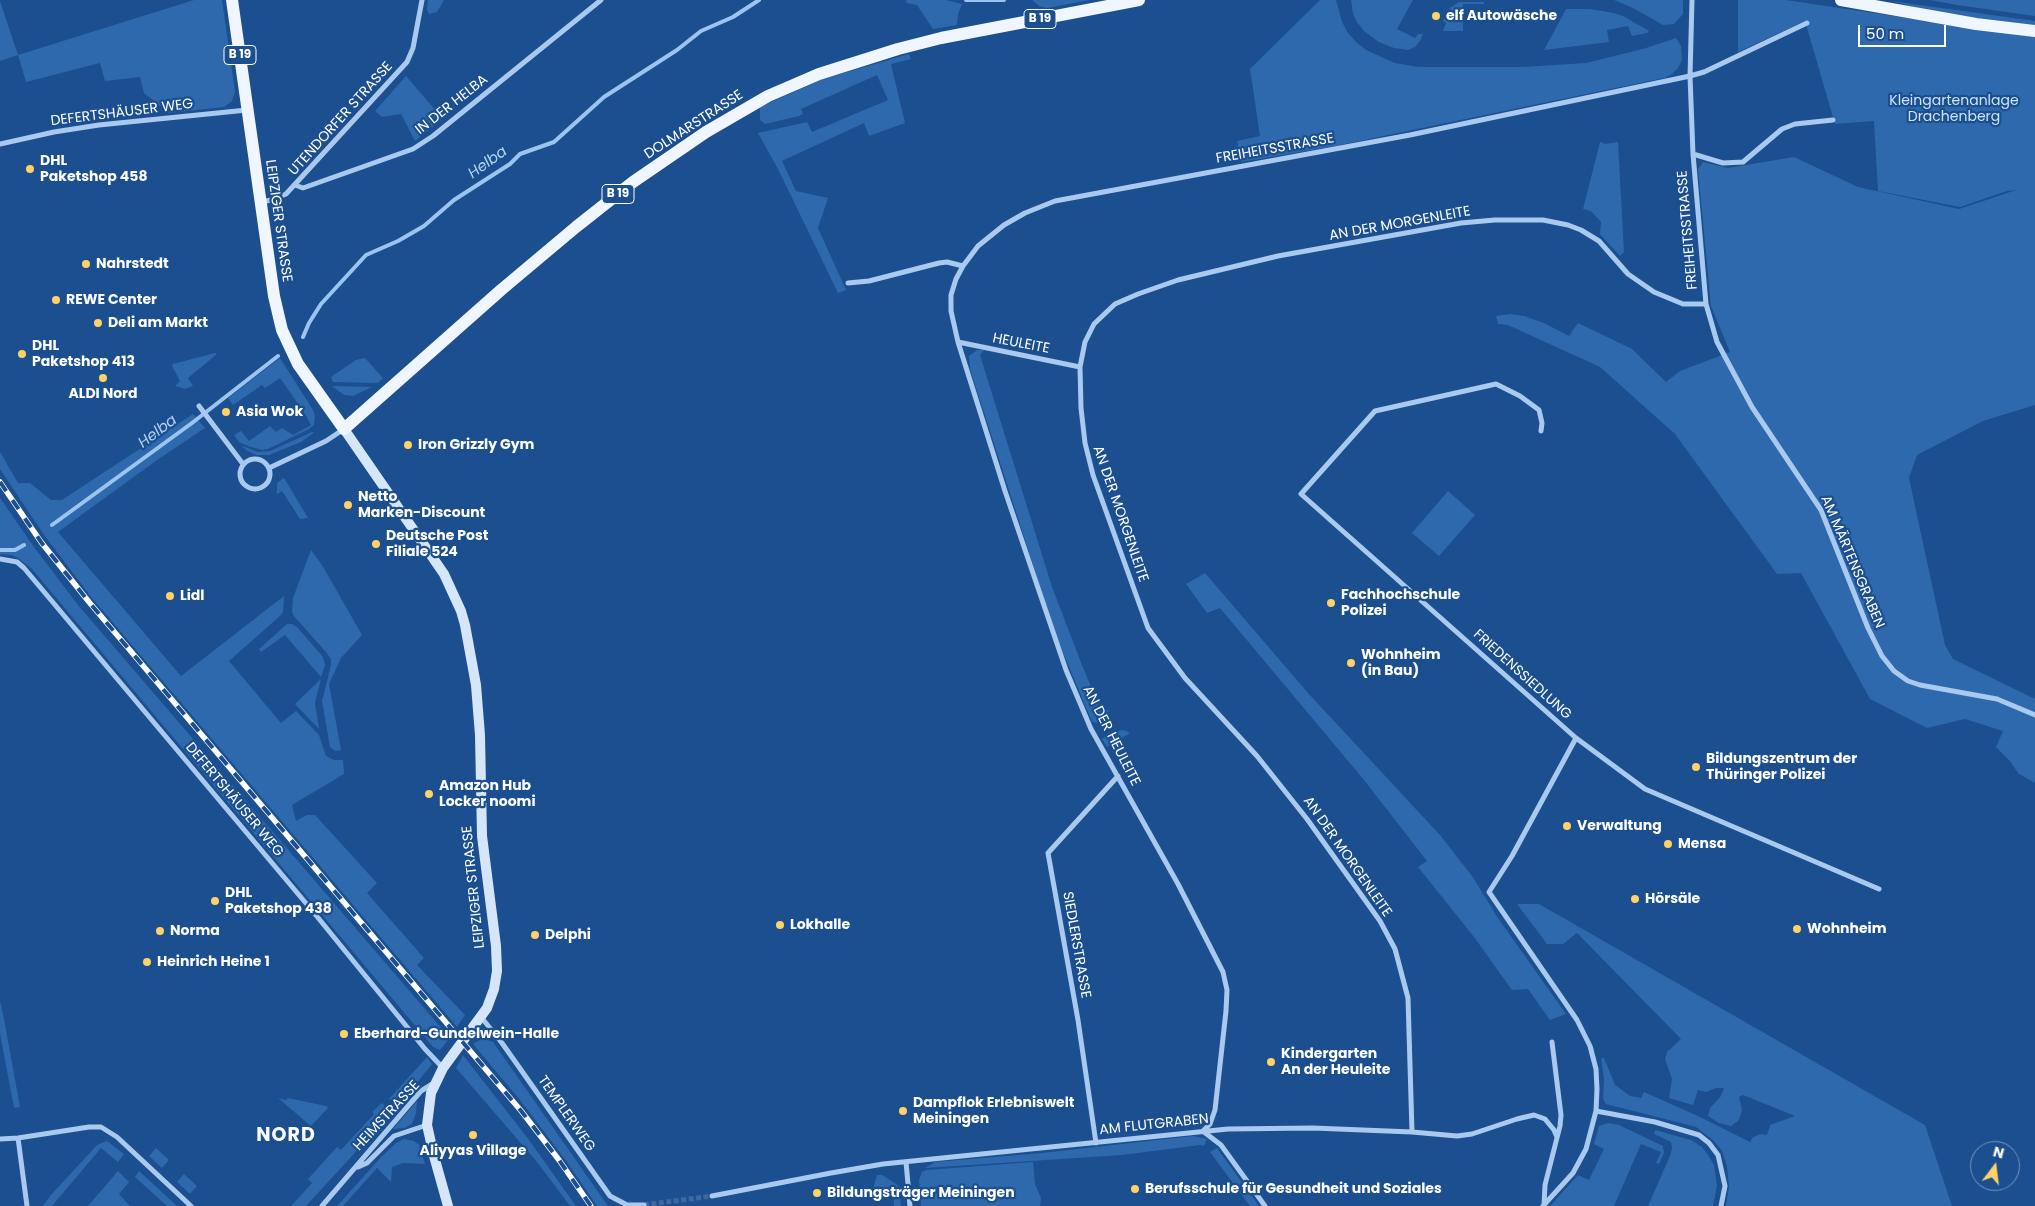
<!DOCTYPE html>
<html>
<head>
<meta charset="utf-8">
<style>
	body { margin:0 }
	#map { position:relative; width:2035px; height:1206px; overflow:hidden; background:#1b4f8f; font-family:Poppins,sans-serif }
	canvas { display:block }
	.north { position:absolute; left:1970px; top:1141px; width:50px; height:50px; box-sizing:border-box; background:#1b4f8f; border:1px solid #7695bc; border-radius:50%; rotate:15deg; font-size:14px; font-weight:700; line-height:20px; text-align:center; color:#fff }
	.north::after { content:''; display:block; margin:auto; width:18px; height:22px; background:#ffd166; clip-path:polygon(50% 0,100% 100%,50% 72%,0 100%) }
	.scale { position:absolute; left:1858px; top:25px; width:88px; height:22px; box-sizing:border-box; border:2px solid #fff; border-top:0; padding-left:6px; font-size:15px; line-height:18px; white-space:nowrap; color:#fff; -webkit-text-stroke:4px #1b4f8f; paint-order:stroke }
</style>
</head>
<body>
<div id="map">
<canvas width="2035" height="1206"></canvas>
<div class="north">N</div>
<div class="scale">50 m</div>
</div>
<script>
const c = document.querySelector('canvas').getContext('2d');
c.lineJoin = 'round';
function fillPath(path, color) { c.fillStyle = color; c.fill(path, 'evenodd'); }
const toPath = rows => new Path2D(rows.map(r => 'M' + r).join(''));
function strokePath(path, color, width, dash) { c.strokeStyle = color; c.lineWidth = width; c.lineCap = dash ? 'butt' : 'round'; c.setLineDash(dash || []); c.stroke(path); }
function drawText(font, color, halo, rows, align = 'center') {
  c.font = font + ' Poppins,sans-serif'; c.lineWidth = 4.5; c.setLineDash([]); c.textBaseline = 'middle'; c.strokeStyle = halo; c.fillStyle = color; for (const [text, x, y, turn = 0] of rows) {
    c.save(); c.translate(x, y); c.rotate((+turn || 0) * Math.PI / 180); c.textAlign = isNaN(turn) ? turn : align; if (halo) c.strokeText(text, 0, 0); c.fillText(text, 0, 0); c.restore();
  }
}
const green = toPath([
	[194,0,222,0,235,92,232,101,224,107,169,113,144,93,140,77,105,81,100,63,26,82,18,55],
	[428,0,444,0,437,12,429,14,427,10],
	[906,0,946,0,962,4,958,14,957,25,933,29,917,5,907,3],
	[1032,0,1090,0,1047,8,1039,6],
	[1320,0,1336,0,1342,22,1348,33,1356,42,1366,50,1395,63,1419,67,1523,67,1586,63,1643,49,1676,38,1681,46,1682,60,1678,68,1672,74,1664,78,1335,146,1241,162,1237,141,1260,136,1250,69],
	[1351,0,1413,0,1397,29,1415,38,1418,34,1423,34,1420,41,1415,47,1408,50,1394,48,1379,42,1364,31,1357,22,1353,14],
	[1614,0,1683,0,1683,14,1674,24,1663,25,1633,8],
	[1738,0,1786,0,2035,37,2035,405,1983,421,1917,455,1909,478,1945,645,1953,659,2035,699,2035,783,2019,774,2009,760,1996,747,2003,731,1965,719,1927,728,1870,699,1801,573,1777,574,1675,434,1600,367,1508,325,1498,324,1496,316,1510,314,1524,316,1544,323,1569,336,1578,323,1632,349,1666,382,1680,371,1730,352,1711,306,1698,169,1703,162,1728,168,1794,157,1858,187,1959,209,2016,190,2007,191,1960,207,1878,191,1874,121,1835,124,1805,21,1738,52],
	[1930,0,2035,0,2035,16,1957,5],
	[0,1,18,55,0,61],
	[1891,1,2035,21,2035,25,1969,17,1923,9],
	[1459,2,1484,2,1484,4,1463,4,1463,31,1443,31,1446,23,1443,21,1450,8],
	[1566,9,1590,9,1614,13,1623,16,1649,31,1647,33,1632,36,1628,26,1607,30,1609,42,1544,50],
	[909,54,911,59,891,64,905,123,869,136,864,123,782,161,796,191,828,198,818,228,846,290,838,293,778,169,758,133,807,122,812,132,888,100,877,75,801,109,803,114,799,116,765,124,760,120,760,107,823,79],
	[406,76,443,119,415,141,401,114,382,117,375,111],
	[1600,142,1605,144,1618,142,1624,252,1620,256,1600,234,1601,222,1591,211,1583,209],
	[977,350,984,350,980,355,1052,587,1082,665,1101,711,1108,710,1111,721,1098,723,1093,722,1090,717,1055,633,970,369,969,356],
	[215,353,217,354,188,378,193,386,185,389,175,386,180,381,172,366,173,364],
	[280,358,313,410,315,416,314,425,309,429,268,449,262,450,248,446,239,442,234,435,241,431,249,441,270,426,276,432,282,428,293,435,311,425,305,414,280,378,265,388,262,385,233,405,228,398],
	[365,358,383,378,378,383,333,382,331,377,356,360],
	[332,386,372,387,353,396,344,395],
	[193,414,205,428,157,460,58,532,181,676,284,596,283,612,280,616,229,661,281,723,296,711,319,735,326,756,334,760,343,760,344,774,292,805,296,821,307,815,315,815,377,883,367,893,424,958,417,965,465,1015,457,1027,92,598,44,535,0,469,0,452,18,483,30,483,51,500,62,500],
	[312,432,314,432,312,434,301,442,269,455,256,455,246,450,242,446,258,452,270,451],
	[284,478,308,518,300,519,282,491,277,494,277,483],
	[1448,491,1475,515,1439,556,1412,533],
	[0,498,34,547,78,605,443,1030,441,1033,448,1040,440,1050,433,1047,32,569,18,558,12,555,0,554],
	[311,550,322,565,362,635,341,658,329,684,341,750,335,751,330,747,322,701,331,665,331,659,326,652,293,615,292,611,293,598],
	[1205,573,1308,693,1440,835,1472,876,1498,918,1566,1014,1550,1020,1528,989,1512,990,1474,937,1418,867,1427,861,1364,780,1220,608,1207,613,1186,584],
	[287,624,292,624,297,627,323,657,325,665,321,677,285,635,261,652,259,649],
	[321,679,315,703,319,729,295,704],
	[1124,730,1130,733,1107,747,1102,739,1110,732],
	[1517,904,1539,904,1925,1125,1952,1206,1726,1206,1729,1187,1727,1166,1722,1151,1713,1140,1696,1127,1606,1104,1603,1099,1604,1079,1601,1058,1604,1058,1615,1085,1630,1096,1641,1098,1644,1092,1700,1117,1750,1142,1753,1137,1761,1134,1767,1135,1770,1125,1795,1116,1743,1095,1739,1097,1742,1110,1739,1120,1731,1126,1719,1123,1708,1116,1710,1108,1721,1096,1724,1088,1716,1088,1706,1092,1698,1090,1693,1105,1669,1098,1672,1079,1665,1059,1667,1052,1681,1039,1577,933,1563,944,1547,944],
	[0,1001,4,1019,20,1107,14,1108,0,1033],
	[483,1038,493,1042,608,1206,597,1206,567,1162,520,1100,473,1044],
	[463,1055,529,1140,576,1206,570,1206,537,1162,456,1068],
	[427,1057,432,1064,398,1106,389,1099],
	[278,1098,286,1100,288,1098,326,1106,328,1108,311,1126],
	[417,1101,416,1113,412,1124,405,1128,393,1129],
	[382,1103,392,1113,386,1119,306,1206,291,1206,312,1183,308,1179,337,1147,341,1150,374,1114,372,1112],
	[1608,1123,1619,1125,1663,1146,1664,1153,1659,1164,1656,1163,1661,1152,1641,1144,1614,1206,1550,1206,1578,1175,1589,1180,1604,1149,1594,1144,1599,1126],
	[1655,1130,1691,1140,1702,1147,1708,1155,1714,1165,1717,1186,1713,1206,1648,1206,1670,1156,1672,1148,1671,1142,1654,1134],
	[1193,1136,1207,1139,1204,1146,1200,1145,1122,1155,925,1168,935,1162,1042,1153],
	[404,1139,414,1141,419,1145,425,1164,403,1163,392,1167,391,1182,377,1168,343,1206,337,1206,382,1156,396,1143],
	[107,1141,124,1154,118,1162,101,1148,52,1206,43,1206,50,1196,97,1145],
	[156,1148,169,1160,162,1168,149,1156],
	[1217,1148,1259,1206,1250,1206,1210,1152],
	[1033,1162,1035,1184,1041,1198,1040,1206,921,1206,919,1180,922,1172,926,1170],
	[118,1171,129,1182,119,1194,130,1206,88,1206],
	[139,1171,177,1206,167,1206,135,1177],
	[184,1174,197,1186,190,1194,177,1182],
	[877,1175,882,1175,899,1186,901,1206,894,1206,893,1192,872,1193]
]);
const stream = toPath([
	[966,0,1004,0],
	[303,337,309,323,321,304,366,255,398,241,424,226,454,200,510,164,520,154,554,142,604,97,677,50,701,31,733,17,759,0],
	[52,525,192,423,278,356],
	[0,550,15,550,24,545]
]);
const streetTunnel = toPath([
	[644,1205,712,1196]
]);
const street = toPath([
	[1692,0,1690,76,1693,154,1706,304,1717,342,1752,407,1821,510,1868,628,1882,656,1894,671,1908,681,1920,685,1997,699,2035,715],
	[0,144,54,132,99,125,247,110],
	[1693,154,1723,163,1743,162,1782,129,1795,124,1833,120],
	[295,185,303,188,413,149,433,136,601,0],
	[260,202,272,200,286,194,407,62,413,48,422,0],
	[848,283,869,281,939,263,947,262,963,266],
	[958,342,1080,367],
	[199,406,243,464],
	[1541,431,1542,423,1539,410,1520,396,1496,384,1375,411,1301,494,1576,738,1645,789,1879,889],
	'240 474a15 15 0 1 1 30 0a15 15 0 1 1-30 0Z',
	[269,468,326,441,344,429],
	[0,559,17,562,24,568,315,914,425,1049,443,1068],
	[481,1017,502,1043,610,1196,627,1205,644,1205],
	[1596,1111,1655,1122,1699,1135,1709,1143,1718,1155,1725,1186,1721,1206],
	[1203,1131,1210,1124,1215,1110,1226,1011,1227,990,1223,972,1178,884,1091,729,1066,670,1005,491,958,342,951,311,951,295,956,279,963,266,978,246,1004,225,1025,213,1055,201,1410,135,1690,76,1704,72,1807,23],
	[1204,1132,1221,1145,1265,1206],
	[1412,1132,1408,998,1395,949,1380,921,1307,819,1257,756,1185,678,1148,628,1093,475,1085,443,1081,408,1080,367,1085,342,1094,324,1115,304,1138,294,1178,280,1278,256,1461,223,1495,220,1543,220,1568,225,1581,230,1599,241,1628,274,1654,292,1683,304,1706,304],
	[18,1138,27,1206],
	[0,1139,18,1138,89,1127,101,1127,117,1137,191,1206],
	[1096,1143,1078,1020,1048,853,1118,776],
	[906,1162,910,1206],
	[358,1167,367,1163,394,1136,427,1125],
	[712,1196,831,1173,883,1164,1228,1129,1313,1128,1412,1132,1457,1136,1472,1134,1517,1119,1534,1115,1545,1119,1554,1130,1557,1137],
	[1544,1205,1545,1185,1560,1126,1561,1115,1552,1042],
	[322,1206,421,1091,434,1083],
	[1543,1206,1573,1173,1586,1149,1596,1111,1597,1089,1596,1069,1590,1046,1577,1020,1489,892,1512,856,1576,738]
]);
const secondary = toPath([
	[344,429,444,574,461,611,465,625,476,685,480,735,482,836,496,946,497,971,494,989,487,1008,443,1068,431,1093,427,1125,434,1156,448,1206]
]);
const primary = toPath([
	[232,0,274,296,282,330,298,364,344,429,501,290,576,227,633,182,706,132,768,96,819,74,898,49,941,38,1139,0],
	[1841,0,1976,24,2035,31]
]);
const rail = toPath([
	[0,482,41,542,89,602,522,1112,559,1160,591,1206]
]);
const markers = [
	[1436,16,5,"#ffd166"],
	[30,169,5,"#ffd166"],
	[86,264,5,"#ffd166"],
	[56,300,5,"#ffd166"],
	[98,323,5,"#ffd166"],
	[22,354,5,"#ffd166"],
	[103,378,5,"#ffd166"],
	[226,412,5,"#ffd166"],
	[408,445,5,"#ffd166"],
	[348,505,5,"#ffd166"],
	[376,544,5,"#ffd166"],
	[170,596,5,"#ffd166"],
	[1331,603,5,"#ffd166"],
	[1351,663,5,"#ffd166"],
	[1696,767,5,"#ffd166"],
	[429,794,5,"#ffd166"],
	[1567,826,5,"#ffd166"],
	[1668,844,5,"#ffd166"],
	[1635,899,5,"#ffd166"],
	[215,901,5,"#ffd166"],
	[780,925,5,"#ffd166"],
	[1797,929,5,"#ffd166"],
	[160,931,5,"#ffd166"],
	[535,935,5,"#ffd166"],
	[147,962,5,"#ffd166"],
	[344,1034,5,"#ffd166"],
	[1271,1062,5,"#ffd166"],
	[903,1111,5,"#ffd166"],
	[473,1135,5,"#ffd166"],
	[1135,1189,5,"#ffd166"],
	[817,1193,5,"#ffd166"]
];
const shields = [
	[1040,19,32],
	[240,55,32],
	[618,194,32]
];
const shieldNames = [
	["B 19",1040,19],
	["B 19",240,55],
	["B 19",618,194]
];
const poiNames = [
	["elf Autowäsche",1446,16],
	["DHL",40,161],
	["Paketshop 458",40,177],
	["Nahrstedt",96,264],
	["REWE Center",66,300],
	["Deli am Markt",108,323],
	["DHL",32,346],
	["Paketshop 413",32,362],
	["ALDI Nord",103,394,"center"],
	["Asia Wok",236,412],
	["Iron Grizzly Gym",418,445],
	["Netto",358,497],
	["Marken-Discount",358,513],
	["Deutsche Post",386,536],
	["Filiale 524",386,552],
	["Fachhochschule",1341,595],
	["Polizei",1341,611],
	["Lidl",180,596],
	["Wohnheim",1361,655],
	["(in Bau)",1361,671],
	["Bildungszentrum der",1706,759],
	["Thüringer Polizei",1706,775],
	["Amazon Hub",439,786],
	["Locker noomi",439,802],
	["Verwaltung",1577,826],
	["Mensa",1678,844],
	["DHL",225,893],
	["Paketshop 438",225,909],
	["Hörsäle",1645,899],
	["Lokhalle",790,925],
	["Wohnheim",1807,929],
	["Norma",170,931],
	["Delphi",545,935],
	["Heinrich Heine 1",157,962],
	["Eberhard-Gundelwein-Halle",354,1034],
	["Kindergarten",1281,1054],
	["An der Heuleite",1281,1070],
	["Dampflok Erlebniswelt",913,1103],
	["Meiningen",913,1119],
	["Aliyyas Village",473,1151,"center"],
	["Berufsschule für Gesundheit und Soziales",1145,1189],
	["Bildungsträger Meiningen",827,1193]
];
const parkNames = [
	["Kleingartenanlage",1954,101],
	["Drachenberg",1954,117]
];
const streetNames = [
	["IN DER HELBA",452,105,-38],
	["DEFERTSHÄUSER WEG",122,113,-7],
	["UTENDORFER STRASSE",341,119,-48],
	["DOLMARSTRASSE",694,125,-33],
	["FREIHEITSSTRASSE",1275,149,-10],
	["LEIPZIGER STRASSE",278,221,82],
	["AN DER MORGENLEITE",1400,224,-10],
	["FREIHEITSSTRASSE",1688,230,-95],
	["HEULEITE",1021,344,11],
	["AN DER MORGENLEITE",1120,514,71],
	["AM MÄRTENSGRABEN",1852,562,67],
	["FRIEDENSSIEDLUNG",1522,675,42],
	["AN DER HEULEITE",1111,736,63],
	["DEFERTSHÄUSER WEG",234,800,50],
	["AN DER MORGENLEITE",1347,857,55],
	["LEIPZIGER STRASSE",474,887,-96],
	["SIEDLERSTRASSE",1076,945,80],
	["TEMPLERWEG",566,1114,55],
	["HEIMSTRASSE",387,1116,-47],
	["AM FLUTGRABEN",1154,1125,-6]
];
const waterNames = [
	["Helba",488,163,-36],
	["Helba",158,432,-37]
];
const districtNames = [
	["NORD",286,1136]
];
fillPath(green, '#2e69ad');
strokePath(stream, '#9cc4f0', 4);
strokePath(streetTunnel, '#3d69a0', 5, [5, 2.5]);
strokePath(street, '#a9c9ee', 5);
strokePath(secondary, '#d6e6fa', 10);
strokePath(primary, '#f0f6ff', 12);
strokePath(rail, '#fff', 5.5);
strokePath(rail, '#1b4f8f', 4, [11]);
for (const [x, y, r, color] of markers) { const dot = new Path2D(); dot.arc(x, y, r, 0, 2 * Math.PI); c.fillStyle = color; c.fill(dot); strokePath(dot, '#1b4f8f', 2); }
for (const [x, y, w] of shields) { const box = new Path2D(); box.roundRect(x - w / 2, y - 9.5, w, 19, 4); c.fillStyle = '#1b4f8f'; c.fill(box); strokePath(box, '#fff', 1); }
drawText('bold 12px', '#fff', null, shieldNames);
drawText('bold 14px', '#fff', '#1b4f8f', poiNames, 'left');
drawText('14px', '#cfe3fa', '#1b4f8f', parkNames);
drawText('14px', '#fff', '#1b4f8f', streetNames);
drawText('italic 15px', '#b5d3f5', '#1b4f8f', waterNames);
c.letterSpacing = '1px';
drawText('bold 19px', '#fff', '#1b4f8f', districtNames);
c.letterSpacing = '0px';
</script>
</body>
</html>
